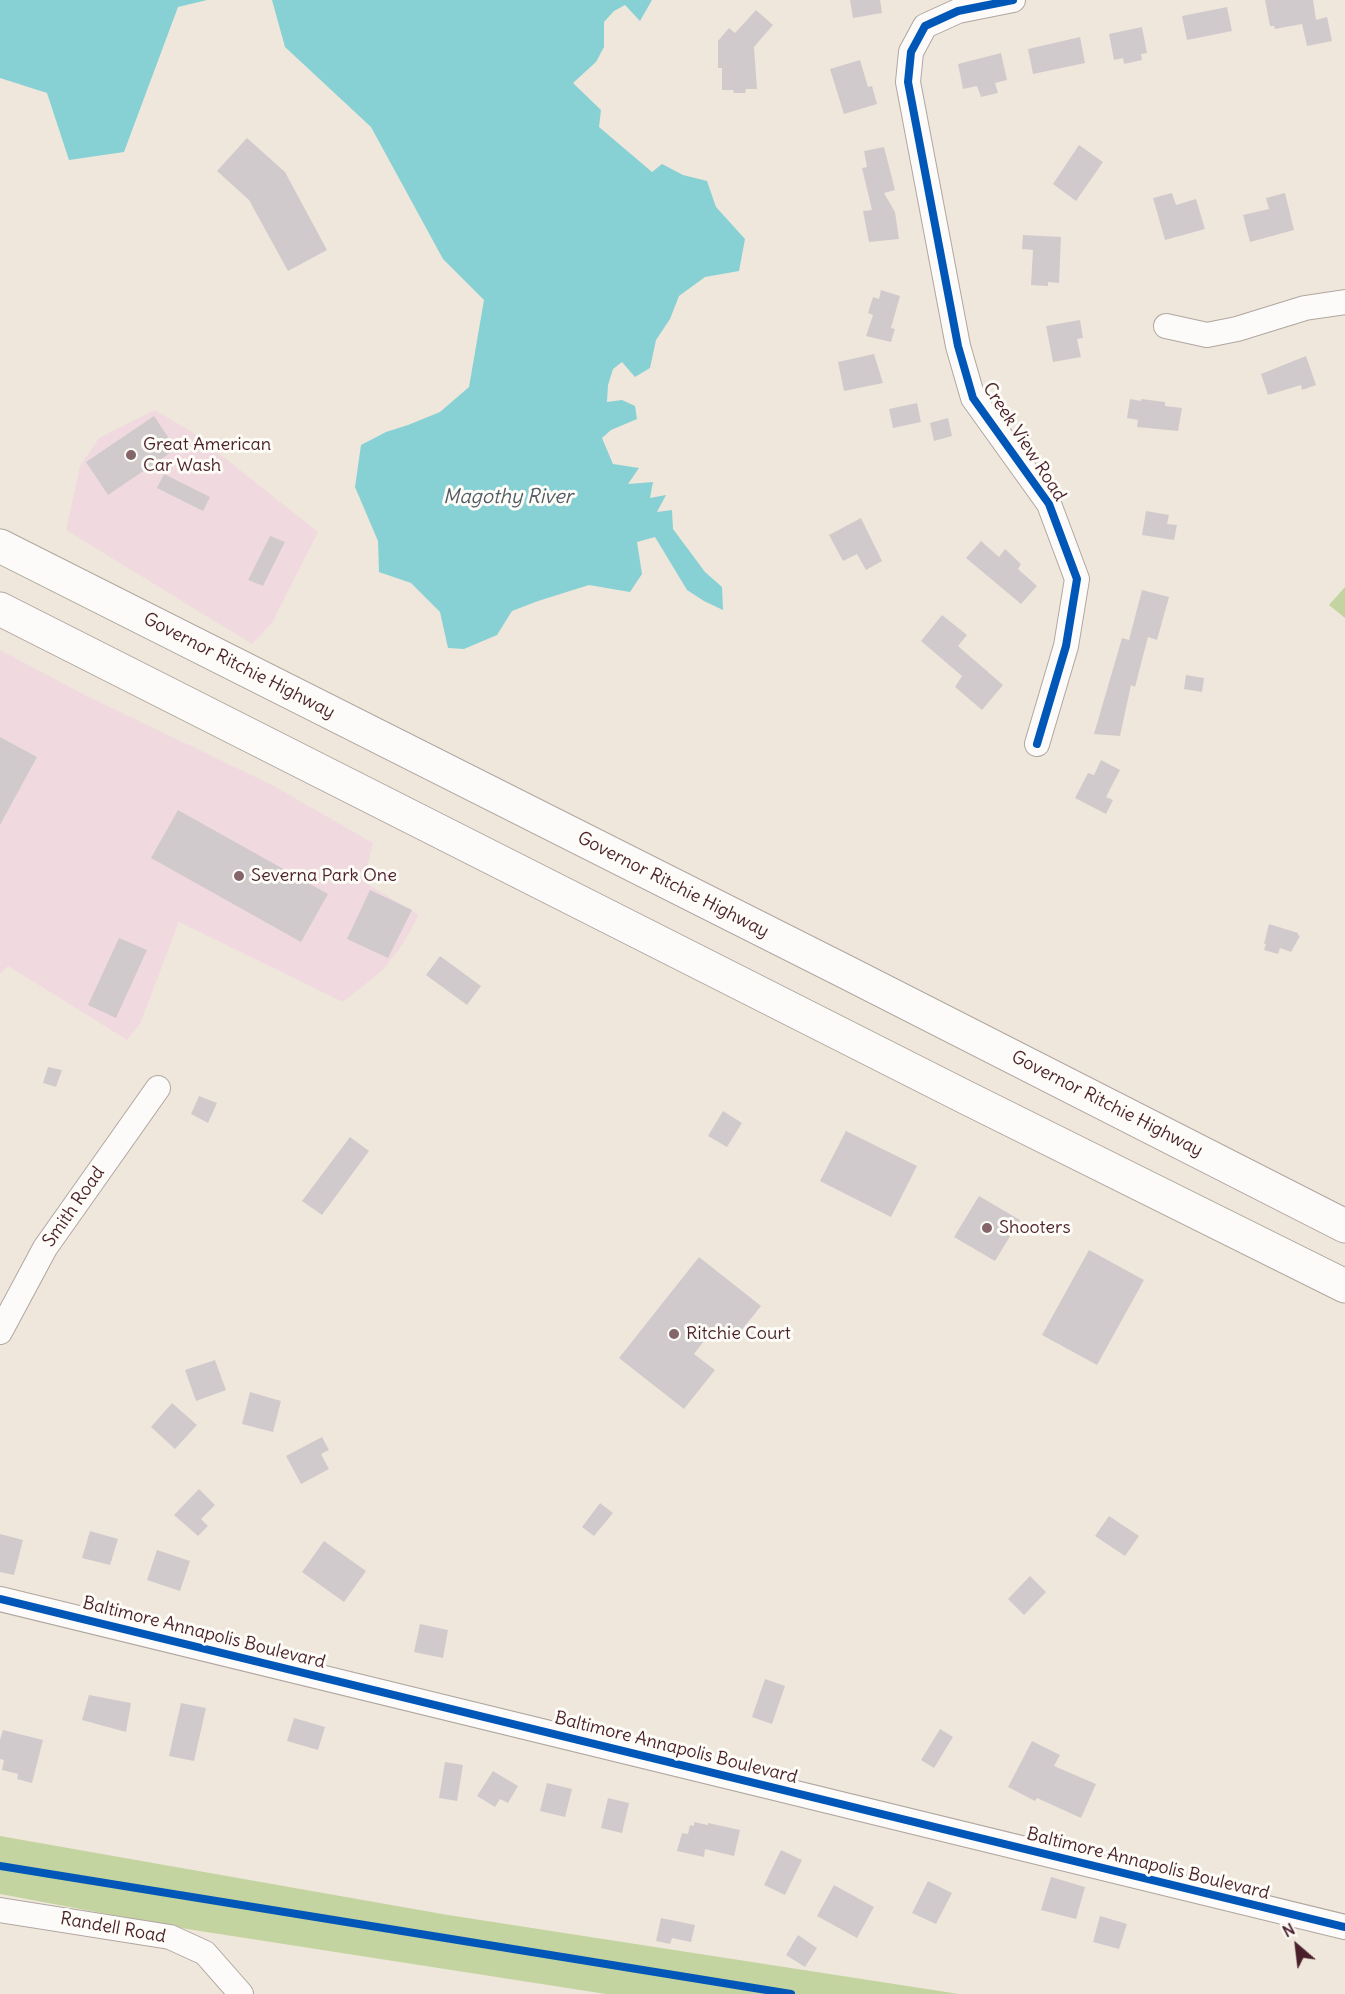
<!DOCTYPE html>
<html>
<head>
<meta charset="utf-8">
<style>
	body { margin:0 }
	#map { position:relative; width:1345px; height:1994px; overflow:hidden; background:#efe7db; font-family:Delius,sans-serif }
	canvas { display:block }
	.north { position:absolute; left:1267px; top:1916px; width:60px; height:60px; -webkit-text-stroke:4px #fdfcf7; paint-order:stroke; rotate:332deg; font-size:16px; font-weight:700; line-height:24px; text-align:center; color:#4a1f2b }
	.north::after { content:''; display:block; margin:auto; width:21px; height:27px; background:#4a1f2b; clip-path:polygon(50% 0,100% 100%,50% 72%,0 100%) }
</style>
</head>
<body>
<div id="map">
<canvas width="1345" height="1994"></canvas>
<div class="north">N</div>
</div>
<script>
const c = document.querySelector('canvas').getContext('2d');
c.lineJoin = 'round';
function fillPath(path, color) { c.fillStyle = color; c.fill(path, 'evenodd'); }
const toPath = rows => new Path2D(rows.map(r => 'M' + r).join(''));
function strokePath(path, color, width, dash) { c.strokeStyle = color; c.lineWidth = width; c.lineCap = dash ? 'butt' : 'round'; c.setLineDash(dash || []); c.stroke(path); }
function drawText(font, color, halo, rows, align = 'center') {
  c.font = font + ' Delius,sans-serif'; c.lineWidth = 6; c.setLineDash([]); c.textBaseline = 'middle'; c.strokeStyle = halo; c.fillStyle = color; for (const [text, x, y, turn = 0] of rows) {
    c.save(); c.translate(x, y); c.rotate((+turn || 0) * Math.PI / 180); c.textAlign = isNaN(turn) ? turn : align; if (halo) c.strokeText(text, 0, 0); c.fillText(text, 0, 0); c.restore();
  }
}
const built = toPath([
	[155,410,192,432,318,532,272,623,252,644,66,530,80,466,99,438],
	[0,650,85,695,272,785,373,843,364,882,419,915,403,944,382,971,343,1002,179,922,140,1024,127,1040,8,966,0,974]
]);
const green = toPath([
	[1345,587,1345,618,1329,605],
	[0,1836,448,1915,959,1994,606,1994,187,1929,0,1894]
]);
const water = toPath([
	[0,0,207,0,178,7,124,152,69,160,47,93,0,78],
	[272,0,652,0,640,21,625,5,614,11,604,22,604,47,596,62,573,83,601,110,599,127,652,172,662,164,683,175,707,181,716,207,745,239,739,271,705,277,679,296,670,319,656,340,650,368,635,377,622,362,613,369,608,385,607,402,622,400,635,406,637,419,611,430,602,438,613,464,639,468,628,484,653,482,650,498,666,495,657,512,672,510,673,529,705,572,722,587,723,610,704,601,687,590,655,537,637,542,642,574,630,592,589,585,538,601,512,611,497,635,464,649,448,648,440,612,411,583,379,572,378,541,355,487,361,445,386,432,408,425,440,412,469,387,484,300,443,259,371,127,285,47]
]);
const building = toPath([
	[850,0,880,0,882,13,853,18],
	[1265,0,1313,0,1316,20,1327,17,1332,41,1307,46,1302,24,1275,29,1274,26,1270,26],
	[1227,7,1232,31,1187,40,1182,16],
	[756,10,773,25,754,47,757,89,746,89,745,93,734,93,733,90,722,90,722,68,718,68,718,41,729,28,735,33],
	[1142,27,1147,53,1141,54,1142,60,1124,64,1123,58,1114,60,1109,34],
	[1080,37,1085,63,1033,74,1028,49],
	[1001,53,1007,80,995,83,998,93,981,97,977,86,963,89,958,64],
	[860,60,868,87,872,86,877,104,844,114,830,69],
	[247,138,285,172,327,250,288,271,249,200,217,171],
	[1079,145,1103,162,1076,201,1053,184],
	[884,147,895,190,884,193,895,212,899,239,869,242,863,211,872,210,862,168,867,167,864,151],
	[1172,193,1176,205,1196,199,1205,229,1165,240,1153,198],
	[1285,193,1294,230,1250,242,1243,215,1269,209,1266,198],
	[1023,235,1061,237,1059,283,1048,282,1048,286,1031,285,1033,250,1022,249],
	[881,290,900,296,891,328,895,329,891,342,866,336,873,315,868,313,873,297,879,299],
	[1080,320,1083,338,1077,339,1081,357,1053,362,1046,326],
	[874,354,883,383,844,391,838,362],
	[1306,356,1316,385,1302,390,1301,385,1268,395,1261,374],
	[1130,399,1141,401,1141,399,1165,402,1165,406,1182,408,1178,431,1137,427,1138,420,1127,418],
	[917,403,921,422,893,428,889,409],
	[154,416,176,449,108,495,86,462],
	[948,418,952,436,934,441,930,423],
	[164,474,210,497,203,511,157,488],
	[1146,511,1169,515,1167,524,1177,525,1174,540,1142,535],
	[861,518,882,561,866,570,857,554,843,561,829,535],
	[270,536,285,542,263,586,248,580],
	[981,541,999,557,1005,549,1021,564,1018,569,1037,586,1021,604,966,558],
	[1142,590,1169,597,1157,640,1148,637,1135,687,1131,685,1120,736,1094,734,1122,638,1129,640],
	[942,615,967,635,958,646,1003,685,982,710,955,687,962,676,921,641],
	[1186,675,1204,678,1202,692,1184,689],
	[0,737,37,757,0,825],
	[1101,760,1120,770,1106,797,1113,800,1106,814,1075,798,1088,773,1094,775],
	[178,810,328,894,301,942,151,858],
	[370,890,412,910,388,958,347,939],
	[1269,924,1298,933,1298,935,1300,936,1291,952,1280,948,1278,954,1264,950,1266,944,1264,944],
	[119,938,147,950,116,1018,88,1005],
	[440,956,481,986,467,1005,426,975],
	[48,1067,62,1070,56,1087,43,1083],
	[199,1096,217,1103,208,1123,191,1114],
	[723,1111,742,1123,727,1147,708,1136],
	[846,1131,917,1166,891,1217,820,1181],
	[350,1137,369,1151,322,1215,302,1201],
	[979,1196,1020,1220,995,1261,954,1237],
	[1089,1250,1144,1280,1097,1365,1042,1335],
	[699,1257,761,1306,733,1341,715,1327,694,1354,715,1370,684,1409,619,1358],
	[215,1360,226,1390,196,1401,185,1370],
	[250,1392,281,1401,273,1432,242,1424],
	[172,1403,197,1425,175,1449,151,1427],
	[322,1437,329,1450,321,1454,329,1469,301,1484,286,1456],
	[199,1489,215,1505,201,1519,208,1526,198,1536,174,1515],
	[600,1503,613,1513,594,1536,582,1527],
	[1109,1516,1139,1536,1125,1556,1095,1536],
	[90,1531,118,1539,110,1565,82,1558],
	[0,1534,23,1540,14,1575,0,1572],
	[324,1541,366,1571,344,1602,302,1572],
	[157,1550,190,1561,180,1591,147,1580],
	[1030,1576,1046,1592,1024,1615,1008,1599],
	[420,1624,448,1630,443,1658,414,1652],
	[765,1679,785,1686,772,1724,752,1717],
	[89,1695,131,1703,126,1732,82,1720],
	[181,1703,206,1708,194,1761,169,1756],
	[294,1718,325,1727,318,1750,287,1741],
	[940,1729,953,1737,934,1768,921,1760],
	[3,1730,43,1740,32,1783,17,1779,18,1774,2,1770,4,1760,0,1759,0,1740],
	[1032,1741,1060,1755,1054,1766,1096,1784,1081,1818,1037,1798,1035,1801,1008,1787],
	[445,1762,463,1765,457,1801,439,1798],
	[493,1771,518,1786,508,1803,500,1799,495,1807,477,1796],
	[547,1783,572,1789,565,1817,540,1811],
	[608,1798,629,1803,622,1833,601,1828],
	[694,1822,708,1825,708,1823,740,1830,734,1856,705,1849,704,1857,677,1851,682,1833,688,1834,690,1825,694,1826],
	[781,1850,802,1860,785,1895,764,1885],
	[1051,1877,1085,1887,1076,1919,1041,1910],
	[928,1881,952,1893,936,1924,912,1913],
	[834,1885,874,1907,857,1938,817,1916],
	[1100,1916,1127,1924,1119,1949,1093,1942],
	[661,1918,695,1925,691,1942,672,1938,670,1944,656,1941],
	[798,1935,817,1948,805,1967,786,1955]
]);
const minor = toPath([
	[1013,0,958,11,925,26,911,52,908,82,958,346,973,398,1049,504,1077,579,1066,646,1037,744],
	[1166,326,1207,335,1237,329,1305,308,1345,302],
	[0,1332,45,1248,158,1088],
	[0,1599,1345,1927],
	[0,1910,170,1937,205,1953,241,1994]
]);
const highway = toPath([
	[0,546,848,973,1345,1226],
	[0,609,967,1098,1345,1286]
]);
const cycleway = toPath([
	[1013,0,958,11,925,26,911,52,908,82,958,346,973,398,1049,504,1077,579,1066,646,1037,744],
	[0,1599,1345,1927],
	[0,1866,791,1994]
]);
const markers = [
	[131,455,6,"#846569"],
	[239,876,6,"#846569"],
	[987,1228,6,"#846569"],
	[674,1334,6,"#846569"]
];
const streetNames = [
	["Creek View Road",1024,442,57],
	["Governor Ritchie Highway",239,666,27],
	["Governor Ritchie Highway",673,885,27],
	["Governor Ritchie Highway",1107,1104,27],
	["Smith Road",74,1207,-55],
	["Baltimore Annapolis Boulevard",204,1633,14],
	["Baltimore Annapolis Boulevard",676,1748,14],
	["Baltimore Annapolis Boulevard",1148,1864,14],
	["Randell Road",113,1928,10]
];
const poiNames = [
	["Great American",143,445],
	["Car Wash",143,466],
	["Severna Park One",251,876],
	["Shooters",999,1228],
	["Ritchie Court",686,1334]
];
const waterNames = [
	["Magothy River",508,497]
];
fillPath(built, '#f0dae0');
fillPath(green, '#c4d4a0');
fillPath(water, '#87d1d5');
fillPath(building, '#d1cacd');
strokePath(minor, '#b0a6a0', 26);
strokePath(highway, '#b0a6a0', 35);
strokePath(minor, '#fdfbfa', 24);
strokePath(highway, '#fdfbfa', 33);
strokePath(cycleway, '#0057b8', 8);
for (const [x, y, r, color] of markers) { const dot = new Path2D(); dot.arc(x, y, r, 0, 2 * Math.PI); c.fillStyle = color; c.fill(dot); strokePath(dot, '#fdfcf7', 2); }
drawText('18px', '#4a1f2b', '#fdfcf7', streetNames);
drawText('18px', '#4a1f2b', '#fdfcf7', poiNames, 'left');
drawText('italic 20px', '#505a66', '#fdfcf7', waterNames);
</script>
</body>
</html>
